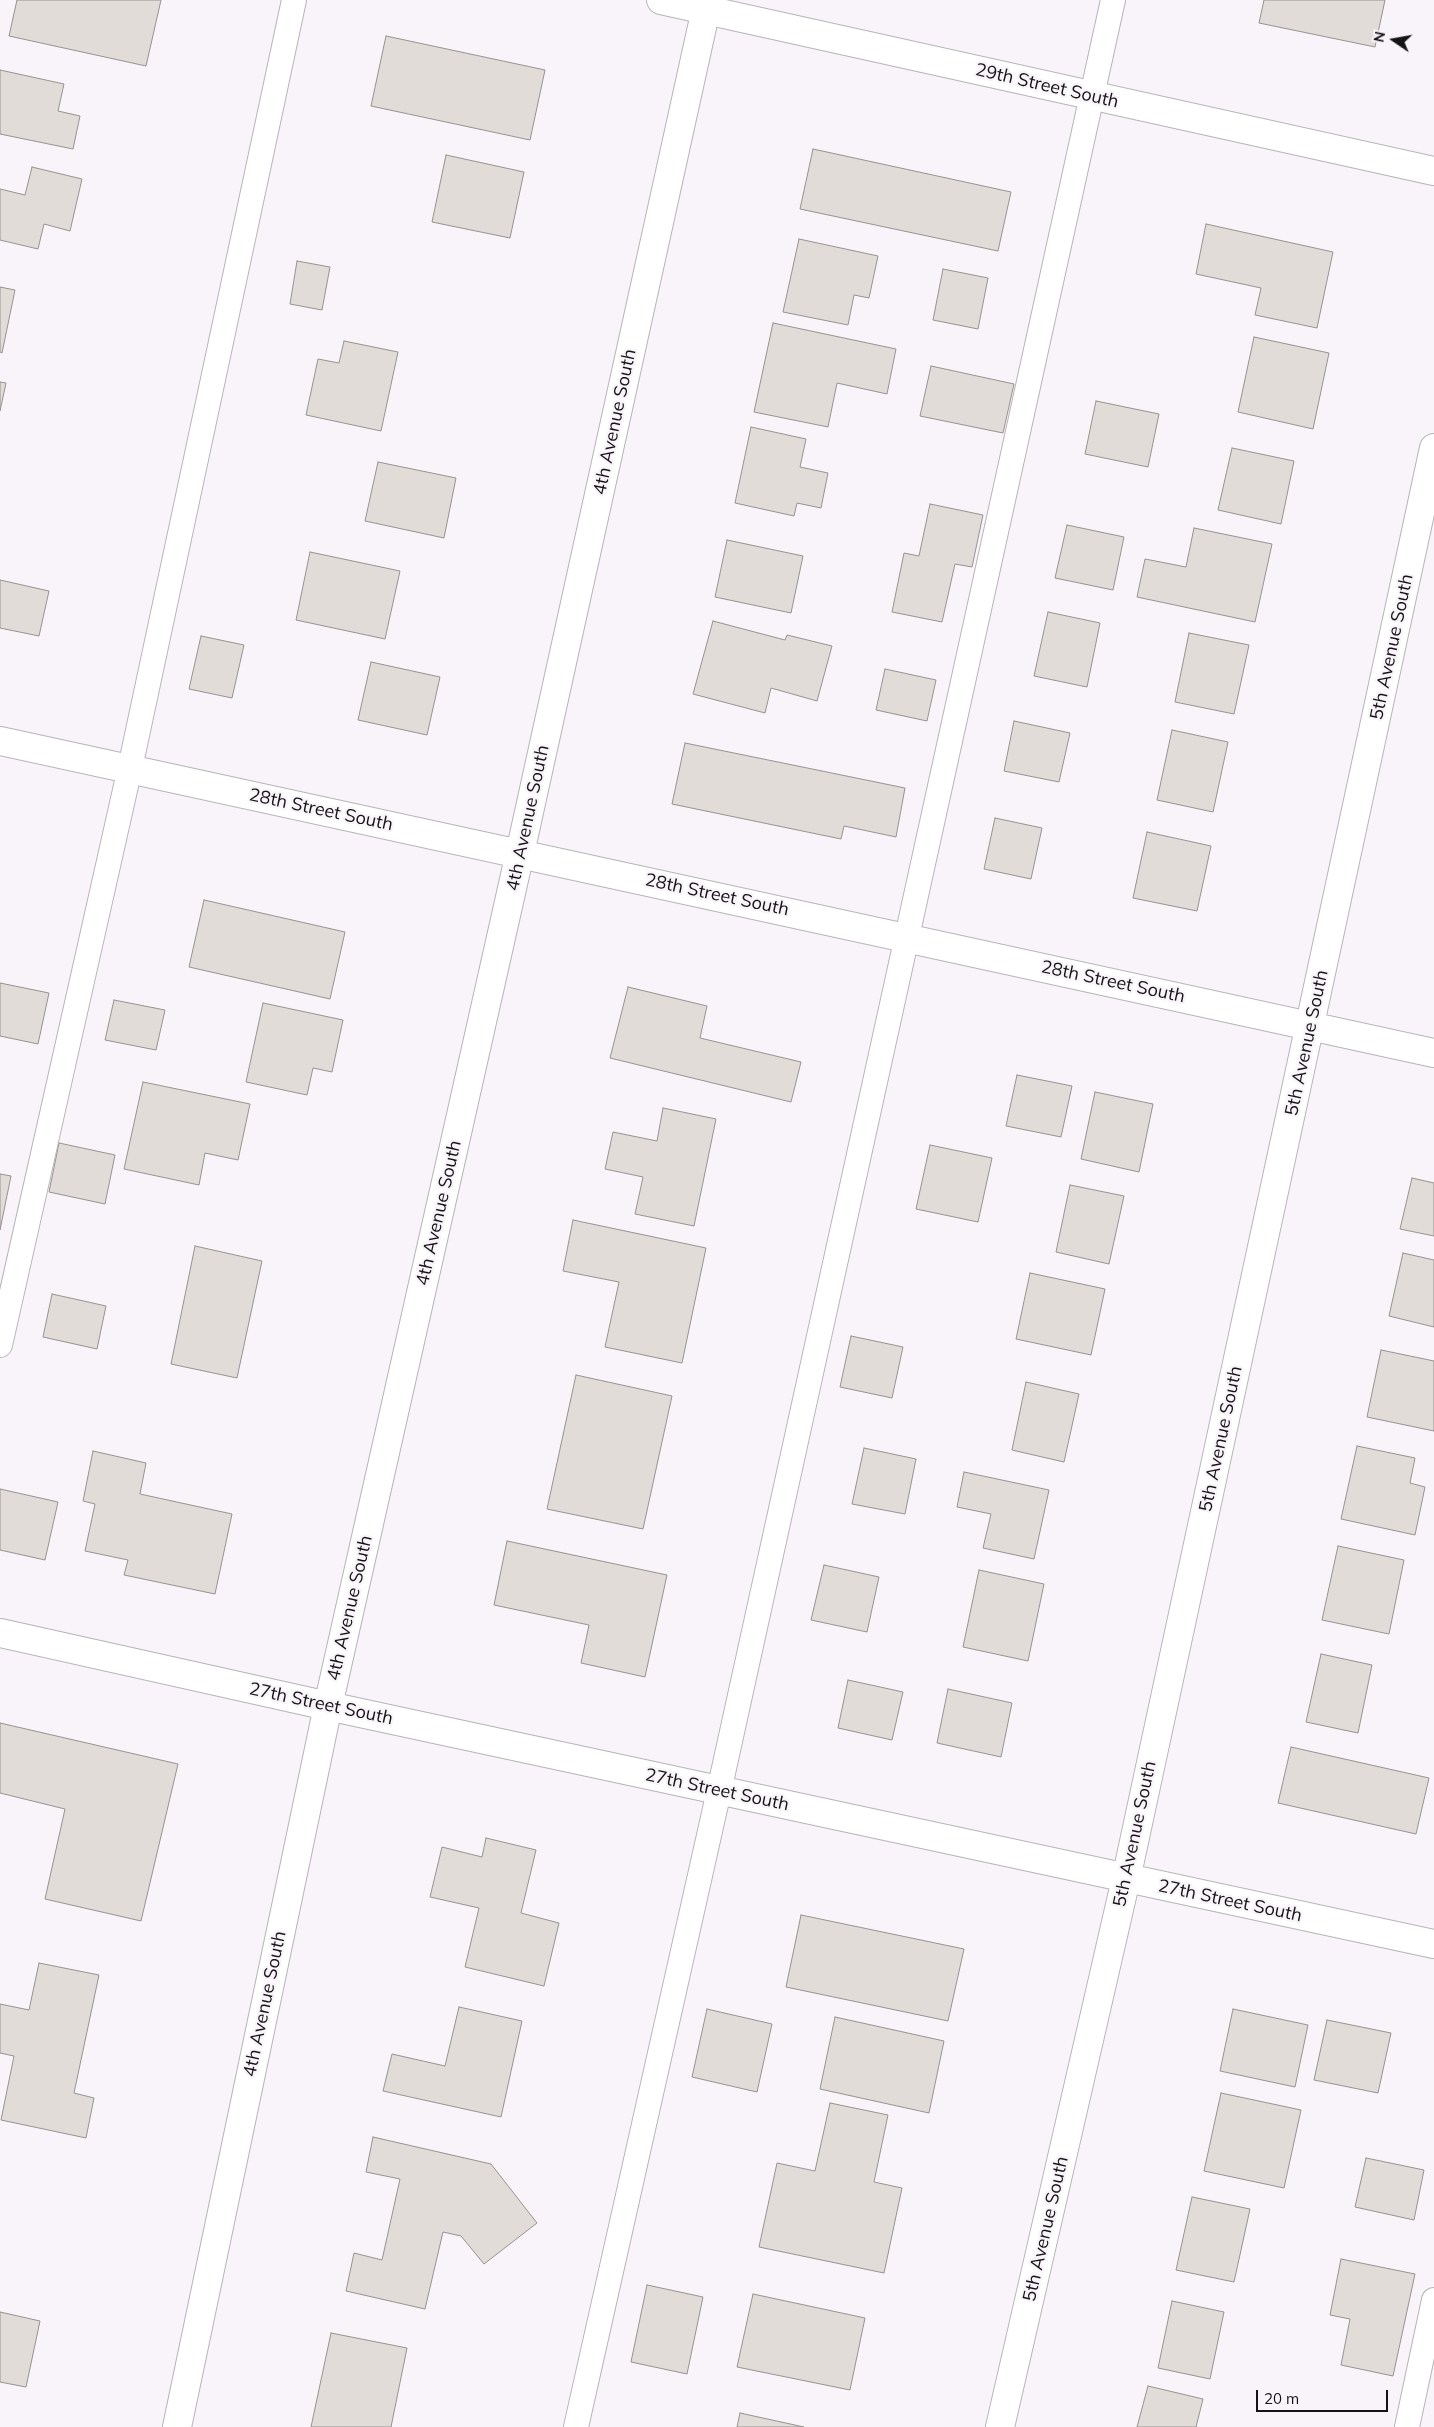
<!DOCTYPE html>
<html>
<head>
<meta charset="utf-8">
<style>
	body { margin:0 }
	#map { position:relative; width:1434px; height:2427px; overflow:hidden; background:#f8f4f9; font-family:Mulish,sans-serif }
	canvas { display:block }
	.north { position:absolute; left:1369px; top:15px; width:50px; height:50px; -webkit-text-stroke:4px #f8f4f9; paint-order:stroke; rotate:282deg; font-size:14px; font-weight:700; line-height:20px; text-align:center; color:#151415 }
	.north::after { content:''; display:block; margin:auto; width:18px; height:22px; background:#151415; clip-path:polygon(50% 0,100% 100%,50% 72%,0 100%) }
	.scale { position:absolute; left:1256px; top:2390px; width:132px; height:22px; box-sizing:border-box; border:2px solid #151415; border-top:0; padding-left:6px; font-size:15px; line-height:18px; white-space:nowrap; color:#151415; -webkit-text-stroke:4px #f8f4f9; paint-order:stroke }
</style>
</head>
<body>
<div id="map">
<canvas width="1434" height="2427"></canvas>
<div class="north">N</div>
<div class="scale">20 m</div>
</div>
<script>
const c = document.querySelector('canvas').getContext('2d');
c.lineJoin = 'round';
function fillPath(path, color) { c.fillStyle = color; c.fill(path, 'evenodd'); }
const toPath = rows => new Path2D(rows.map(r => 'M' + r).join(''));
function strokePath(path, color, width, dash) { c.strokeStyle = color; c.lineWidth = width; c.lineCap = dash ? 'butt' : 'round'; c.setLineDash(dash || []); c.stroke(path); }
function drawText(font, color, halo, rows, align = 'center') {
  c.font = font + ' Mulish,sans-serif'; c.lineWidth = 4.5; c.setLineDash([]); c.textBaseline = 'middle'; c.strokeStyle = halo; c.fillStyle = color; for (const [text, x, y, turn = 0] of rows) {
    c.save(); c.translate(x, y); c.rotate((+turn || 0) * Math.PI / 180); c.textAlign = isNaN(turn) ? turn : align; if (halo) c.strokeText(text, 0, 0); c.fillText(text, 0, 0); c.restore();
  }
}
const building = toPath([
	[17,0,161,0,146,66,9,36,17,0],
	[1264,0,1385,0,1375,47,1259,23,1264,0],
	[386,36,545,70,530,140,371,106,386,36],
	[0,70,64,84,58,111,80,116,73,149,0,134,0,70],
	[813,149,1011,192,998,251,800,209,813,149],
	[446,155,524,172,510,238,432,222,446,155],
	[32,167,82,179,70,231,44,224,38,249,0,240,0,189,25,195,32,167],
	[1206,224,1333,252,1317,328,1255,315,1261,288,1196,274,1206,224],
	[799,239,878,256,869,298,854,295,848,325,783,312,799,239],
	[297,261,330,267,322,310,290,304,297,261],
	[943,269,988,278,978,329,933,320,943,269],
	[0,287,15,290,2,353,0,352,0,287],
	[773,323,896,349,887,394,837,383,828,427,754,412,773,323],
	[1254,337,1329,353,1313,429,1238,412,1254,337],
	[344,341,398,352,381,431,306,415,318,359,339,363,344,341],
	[931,366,1014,384,1003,433,920,416,931,366],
	[0,382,6,383,0,411,0,382],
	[1096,401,1159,414,1148,467,1085,454,1096,401],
	[751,427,806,439,800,467,828,473,821,508,797,503,794,516,735,503,751,427],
	[1232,448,1294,461,1281,524,1218,510,1232,448],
	[378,462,456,478,444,538,365,521,378,462],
	[930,504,983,515,972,567,955,564,942,622,892,612,904,553,919,556,930,504],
	[1067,525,1124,537,1113,590,1055,578,1067,525],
	[1194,528,1272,544,1255,622,1137,597,1145,559,1186,567,1194,528],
	[727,540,803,556,791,613,715,597,727,540],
	[310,552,400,571,385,639,296,620,310,552],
	[0,580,49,591,39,636,0,628,0,580],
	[1048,612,1100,623,1087,687,1034,676,1048,612],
	[713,621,785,640,787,635,832,646,817,701,771,688,765,713,693,694,713,621],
	[1189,633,1249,645,1234,714,1175,702,1189,633],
	[201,636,244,645,232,698,189,689,201,636],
	[371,662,440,677,427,735,358,720,371,662],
	[885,669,936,680,927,721,876,710,885,669],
	[1014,721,1070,733,1059,782,1004,771,1014,721],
	[1172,730,1228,742,1213,812,1157,800,1172,730],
	[685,743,905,788,896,837,844,826,841,839,672,804,685,743],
	[995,818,1042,828,1031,879,984,869,995,818],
	[1147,832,1211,846,1197,911,1133,898,1147,832],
	[204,900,345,932,330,999,189,967,204,900],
	[0,983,49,993,38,1044,0,1036,0,983],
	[628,987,707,1006,700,1038,801,1062,791,1102,610,1058,628,987],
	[114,1000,165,1010,156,1050,105,1040,114,1000],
	[263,1003,343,1020,332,1072,313,1068,307,1095,246,1082,263,1003],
	[1017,1075,1072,1086,1061,1137,1006,1126,1017,1075],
	[143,1082,250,1104,238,1160,205,1153,199,1185,124,1169,143,1082],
	[1095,1092,1153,1104,1139,1172,1081,1159,1095,1092],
	[663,1108,716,1119,694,1226,635,1214,643,1177,605,1169,613,1132,657,1141,663,1108],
	[59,1143,115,1155,105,1204,49,1192,59,1143],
	[930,1145,992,1158,978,1222,916,1209,930,1145],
	[0,1174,11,1176,0,1230,0,1174],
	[1412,1178,1434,1183,1434,1236,1400,1229,1412,1178],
	[1070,1185,1124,1196,1109,1264,1056,1252,1070,1185],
	[573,1220,706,1248,682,1363,605,1347,619,1282,563,1271,573,1220],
	[195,1246,262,1261,237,1378,171,1364,195,1246],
	[1403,1253,1434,1260,1434,1327,1389,1316,1403,1253],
	[1030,1273,1105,1289,1091,1355,1016,1339,1030,1273],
	[52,1294,106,1306,97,1349,43,1337,52,1294],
	[851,1336,903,1347,892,1398,840,1387,851,1336],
	[1381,1350,1434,1361,1434,1431,1367,1417,1381,1350],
	[576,1375,672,1396,643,1529,547,1509,576,1375],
	[1026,1382,1079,1394,1064,1462,1012,1450,1026,1382],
	[1357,1446,1415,1458,1410,1483,1425,1487,1415,1535,1341,1519,1357,1446],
	[864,1448,916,1459,905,1514,852,1504,864,1448],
	[93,1451,146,1463,140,1494,232,1514,215,1594,124,1575,128,1560,85,1551,95,1504,83,1501,93,1451],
	[964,1472,1049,1490,1034,1559,983,1548,991,1514,957,1507,964,1472],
	[0,1489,58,1502,45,1560,0,1550,0,1489],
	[507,1541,667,1575,645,1677,581,1663,589,1625,494,1605,507,1541],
	[1338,1546,1404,1560,1389,1634,1322,1620,1338,1546],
	[824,1565,879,1577,867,1632,811,1620,824,1565],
	[979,1570,1044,1584,1028,1661,963,1647,979,1570],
	[1321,1654,1372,1665,1358,1733,1306,1722,1321,1654],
	[848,1680,903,1692,892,1740,838,1728,848,1680],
	[948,1689,1012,1703,1001,1757,937,1743,948,1689],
	[0,1723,178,1764,141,1921,45,1899,65,1809,0,1793,0,1723],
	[1291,1747,1429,1778,1416,1834,1278,1803,1291,1747],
	[486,1838,536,1850,521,1913,559,1923,544,1986,465,1967,479,1908,430,1897,442,1847,482,1857,486,1838],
	[801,1915,964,1949,948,2021,786,1987,801,1915],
	[39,1963,99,1975,74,2093,94,2098,86,2138,1,2120,14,2056,0,2053,0,2004,29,2010,39,1963],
	[459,2007,522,2021,501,2117,383,2091,392,2054,445,2066,459,2007],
	[707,2009,772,2024,757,2092,692,2077,707,2009],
	[1233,2009,1308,2025,1295,2087,1220,2071,1233,2009],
	[835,2017,944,2041,929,2113,820,2089,835,2017],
	[1327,2020,1391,2033,1378,2093,1314,2080,1327,2020],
	[1221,2093,1301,2110,1284,2188,1204,2171,1221,2093],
	[830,2103,888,2115,874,2182,902,2188,884,2273,759,2247,777,2163,815,2171,830,2103],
	[373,2137,491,2164,537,2223,484,2264,461,2236,443,2232,425,2309,346,2291,354,2253,382,2260,400,2179,366,2172,373,2137],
	[1366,2158,1424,2170,1414,2220,1355,2207,1366,2158],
	[1192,2197,1250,2209,1234,2282,1176,2270,1192,2197],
	[1341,2259,1415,2274,1393,2376,1341,2365,1350,2319,1330,2315,1341,2259],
	[647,2285,703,2297,687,2374,631,2362,647,2285],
	[753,2294,865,2318,850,2390,737,2367,753,2294],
	[1172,2301,1224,2312,1210,2379,1158,2368,1172,2301],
	[0,2312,40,2321,26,2387,0,2382,0,2312],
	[331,2333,407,2348,391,2427,311,2427,331,2333],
	[1148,2386,1203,2399,1196,2427,1137,2427,1148,2386],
	[740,2413,804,2427,737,2427,740,2413]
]);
const lane = toPath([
	[0,1345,130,768,294,0],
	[576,2427,719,1791,1113,0],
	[1407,2427,1434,2300]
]);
const street = toPath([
	[661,0,1434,171],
	[0,741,1434,1053],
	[0,1633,328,1706,1434,1944],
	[177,2427,328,1706,520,853,708,0],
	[1000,2427,1126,1879,1434,448]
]);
const streetNames = [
	["29th Street South",1047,86,13],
	["4th Avenue South",615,422,-78],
	["5th Avenue South",1392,647,-78],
	["28th Street South",321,810,12],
	["4th Avenue South",528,818,-78],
	["28th Street South",717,895,12],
	["28th Street South",1113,982,12],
	["5th Avenue South",1307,1043,-78],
	["4th Avenue South",439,1213,-77],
	["5th Avenue South",1221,1439,-78],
	["4th Avenue South",350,1608,-77],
	["27th Street South",321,1704,12],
	["27th Street South",717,1790,12],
	["5th Avenue South",1135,1834,-78],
	["27th Street South",1230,1901,12],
	["4th Avenue South",265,2004,-78],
	["5th Avenue South",1046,2229,-77]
];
fillPath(building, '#e2dcd9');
strokePath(building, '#979290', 1);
strokePath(lane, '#b7b4b8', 26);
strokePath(street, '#b7b4b8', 30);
strokePath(lane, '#fff', 24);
strokePath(street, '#fff', 28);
drawText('18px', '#151415', '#f8f4f9', streetNames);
</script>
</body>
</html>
